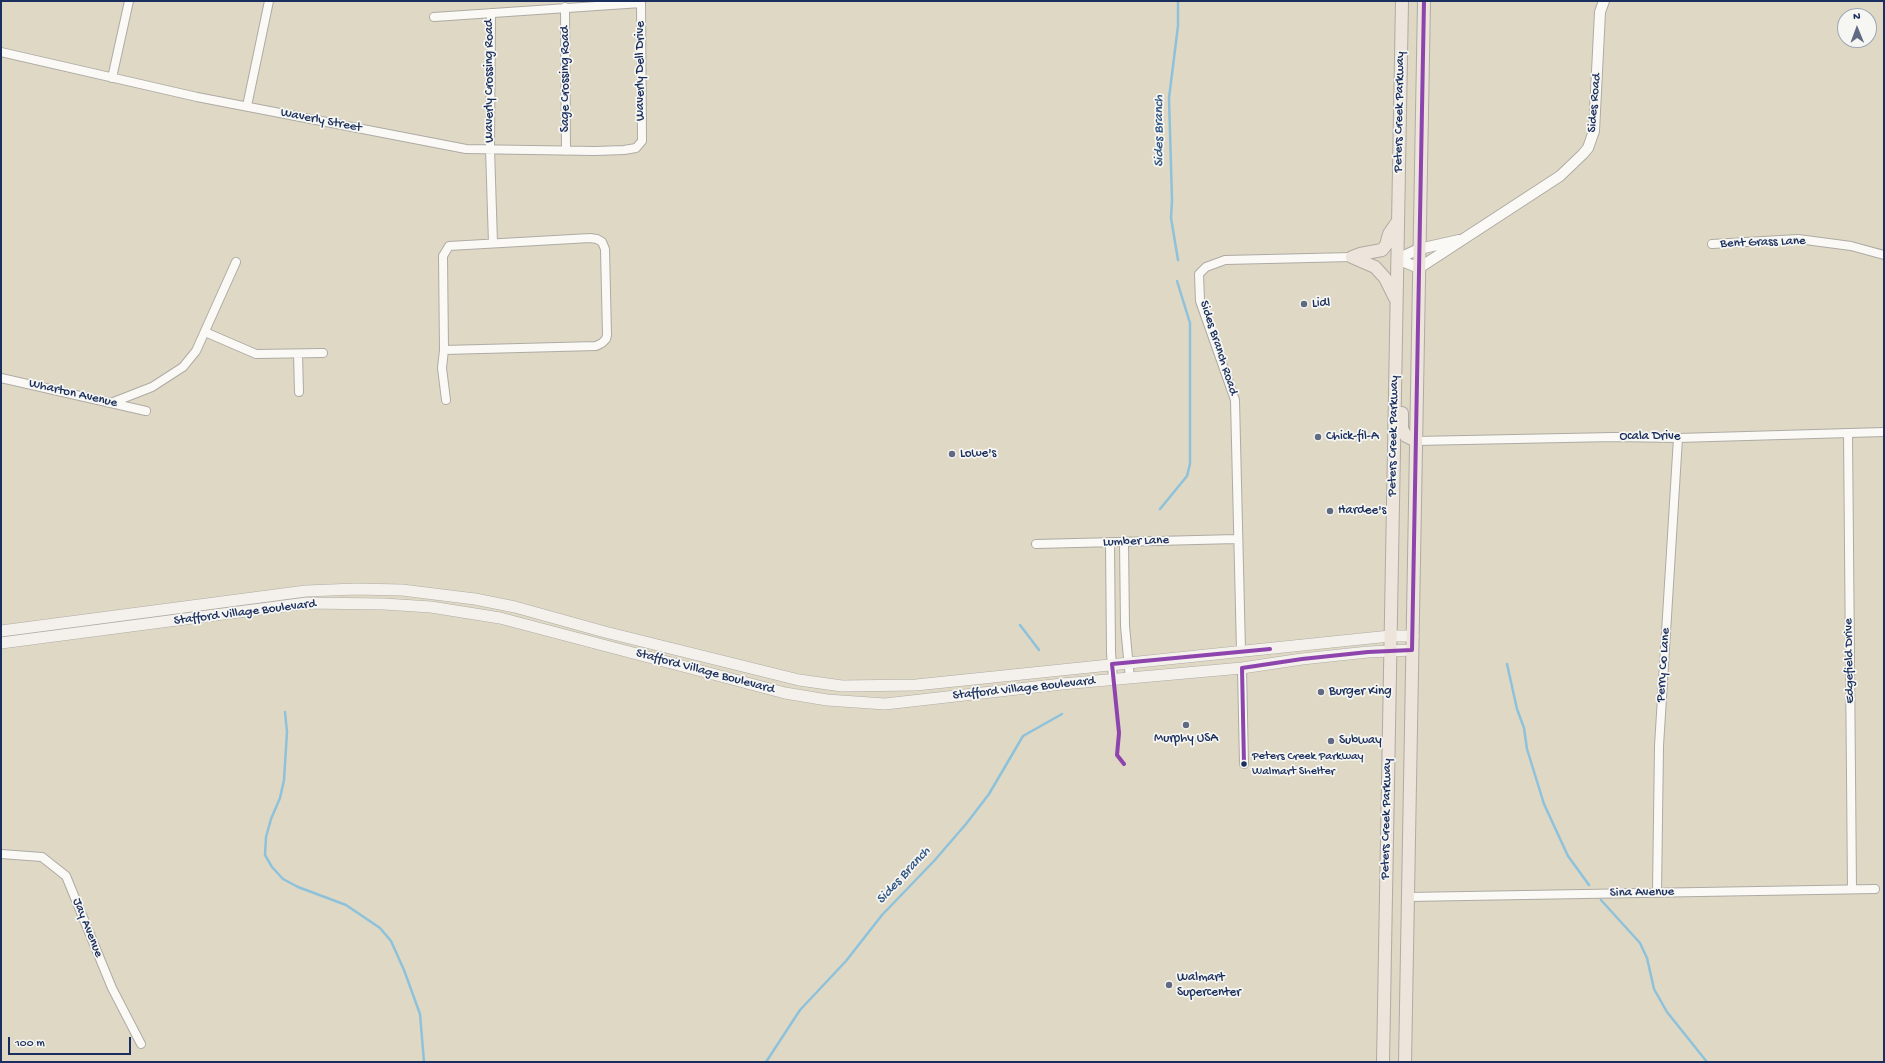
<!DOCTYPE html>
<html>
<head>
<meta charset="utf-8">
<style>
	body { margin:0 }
	#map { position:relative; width:1885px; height:1063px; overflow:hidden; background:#dfd8c5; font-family:"Gochi Hand",sans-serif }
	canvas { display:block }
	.frame { position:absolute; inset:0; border:2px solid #1b2f5e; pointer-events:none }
	.north { position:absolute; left:1837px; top:8px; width:40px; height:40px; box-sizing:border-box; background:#f6f6f2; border:1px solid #9ea6b7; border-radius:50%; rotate:359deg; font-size:11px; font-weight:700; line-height:16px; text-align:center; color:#1b2f5e }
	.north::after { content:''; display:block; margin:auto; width:14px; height:18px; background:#606a82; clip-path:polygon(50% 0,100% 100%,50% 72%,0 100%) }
	.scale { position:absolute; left:8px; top:1037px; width:123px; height:18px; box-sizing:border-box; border:2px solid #1b2f5e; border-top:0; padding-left:5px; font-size:12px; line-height:14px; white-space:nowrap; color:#1b2f5e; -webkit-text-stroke:3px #f6f6f2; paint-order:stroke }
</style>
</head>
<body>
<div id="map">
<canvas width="1885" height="1063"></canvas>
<div class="frame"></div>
<div class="north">N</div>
<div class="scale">100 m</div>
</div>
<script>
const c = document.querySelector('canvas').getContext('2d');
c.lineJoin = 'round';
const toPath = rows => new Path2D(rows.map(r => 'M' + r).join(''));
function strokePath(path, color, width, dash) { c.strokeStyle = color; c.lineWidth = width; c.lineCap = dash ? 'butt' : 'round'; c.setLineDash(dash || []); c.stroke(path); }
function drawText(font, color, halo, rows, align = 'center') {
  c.font = font + ' "Gochi Hand",sans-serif'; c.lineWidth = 3.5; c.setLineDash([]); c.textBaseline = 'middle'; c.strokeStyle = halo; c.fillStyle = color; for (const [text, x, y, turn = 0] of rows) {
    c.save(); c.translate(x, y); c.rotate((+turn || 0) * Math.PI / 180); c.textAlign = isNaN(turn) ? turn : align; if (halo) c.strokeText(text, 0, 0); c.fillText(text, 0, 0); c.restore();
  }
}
const stream = toPath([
	[1178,260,1171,218,1172,200,1169,98,1178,26,1178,1],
	[1160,509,1187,476,1190,464,1190,323,1177,281],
	[1020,625,1039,650],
	[1507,664,1517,709,1524,728,1527,749,1544,804,1568,856,1589,885],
	[285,712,287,732,284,780,280,798,271,819,266,837,265,855,272,867,283,879,298,887,346,905,380,928,391,941,404,970,420,1014,424,1062],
	[1601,900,1640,943,1647,958,1654,989,1667,1012,1707,1062],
	[766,1062,800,1010,846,961,882,915,934,861,966,824,989,794,1023,736,1062,714]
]);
const minor = toPath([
	[565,7,566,151],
	[491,13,490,149,493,243],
	[434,17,641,3],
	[1,52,197,97,466,149,595,151,624,150,636,148,642,141,641,1],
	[112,78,129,1],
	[247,106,269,1],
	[590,238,597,239,602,242,605,249,607,335,606,339,602,343,596,346,444,350,443,256,449,246,590,238],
	[1712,244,1798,239,1851,246,1884,255],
	[205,332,256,354,323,353],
	[444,350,442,368,446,400],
	[298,354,299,392],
	[1,378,146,411],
	[111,403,152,387,183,367,196,351,236,262],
	[1848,433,1852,889],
	[1416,441,1614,437,1678,438,1884,432],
	[1124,542,1125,626,1130,679],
	[1110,543,1111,652,1113,680],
	[1036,544,1237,539],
	[1241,651,1235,400,1200,301,1199,274,1206,267,1225,260,1352,257],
	[1242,668,1244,764],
	[1,854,42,857,66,876,112,988,141,1044],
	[1657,892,1659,746,1678,438],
	[1408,897,1875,889]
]);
const tertiary = toPath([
	[1397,259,1419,268,1560,176,1583,154,1588,148,1594,131,1600,12,1604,1],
	[1397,259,1419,249,1459,240]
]);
const secondary = toPath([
	[1,631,306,591,356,589,402,590,475,599,515,607,605,632,799,680,842,686,916,685,1390,636,1413,636],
	[1,643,307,603,384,604,431,607,500,618,785,693,827,700,885,704,1062,684,1242,668,1302,659,1368,652,1412,650]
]);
const primary = toPath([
	[1352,257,1375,267,1385,278,1395,298],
	[1352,257,1360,254,1382,250,1386,245,1389,234,1398,221],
	[1402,413,1402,429,1406,436,1416,441],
	[1383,1062,1402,1],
	[1405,1062,1424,1]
]);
const bus1 = toPath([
	[1124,764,1117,755,1119,733,1112,664,1270,649],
	[1244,764,1242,668,1302,659,1368,652,1412,650,1424,1]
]);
const markers = [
	[1304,304,4,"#606a82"],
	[1318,437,4,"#606a82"],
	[952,454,4,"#606a82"],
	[1330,511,4,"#606a82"],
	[1321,692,4,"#606a82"],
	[1186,725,4,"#606a82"],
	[1331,741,4,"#606a82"],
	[1244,764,3.5,"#1b2f5e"],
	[1169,985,4,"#606a82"]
];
const busNames = [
	["Peters Creek Parkway",1252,757],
	["Walmart Shelter",1252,772]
];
const streetNames = [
	["Waverly Dell Drive",641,71,-90],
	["Sage Crossing Road",566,79,-90],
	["Waverly Crossing Road",490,81,-90],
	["Sides Road",1595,103,-85],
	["Peters Creek Parkway",1400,112,-89],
	["Waverly Street",321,121,11],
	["Bent Grass Lane",1763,243,-2],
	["Sides Branch Road",1218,348,72],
	["Wharton Avenue",73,394,13],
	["Peters Creek Parkway",1394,436,-89],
	["Ocala Drive",1650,437],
	["Lumber Lane",1136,542,-2],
	["Stafford Village Boulevard",245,613,-7],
	["Edgefield Drive",1850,661,-91],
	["Perry Co Lane",1664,665,-86],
	["Stafford Village Boulevard",705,672,15],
	["Stafford Village Boulevard",1024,689,-6],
	["Peters Creek Parkway",1387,819,-89],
	["Sina Avenue",1642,893,-1],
	["Jay Avenue",87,928,68]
];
const poiNames = [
	["Lidl",1312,304],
	["Chick-fil-A",1326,437],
	["Lowe's",960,454],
	["Hardee's",1338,511],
	["Burger King",1329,692],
	["Murphy USA",1186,739,"center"],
	["Subway",1339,741],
	["Walmart",1177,978],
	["Supercenter",1177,993]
];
const waterNames = [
	["Sides Branch",1160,131,-90],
	["Sides Branch",904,876,-47]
];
strokePath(stream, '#8ec2db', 2.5);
strokePath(minor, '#aeaba4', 10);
strokePath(tertiary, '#aeaba4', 12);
strokePath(secondary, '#aeaba4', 12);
strokePath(primary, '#aeaba4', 14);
strokePath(minor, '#faf9f6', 8);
strokePath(tertiary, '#faf9f6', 10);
strokePath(secondary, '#f4f1ec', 11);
strokePath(primary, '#ede4db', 12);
strokePath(bus1, '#8e44ad', 4);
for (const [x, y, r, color] of markers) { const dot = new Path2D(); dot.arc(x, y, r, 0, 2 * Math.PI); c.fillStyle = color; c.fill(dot); strokePath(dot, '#f6f6f2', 1.5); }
drawText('12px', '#1b2f5e', '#f6f6f2', busNames, 'left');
drawText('13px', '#1b2f5e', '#f6f6f2', streetNames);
drawText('13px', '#1b2f5e', '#f6f6f2', poiNames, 'left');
drawText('italic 14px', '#335886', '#f6f6f2', waterNames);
</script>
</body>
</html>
